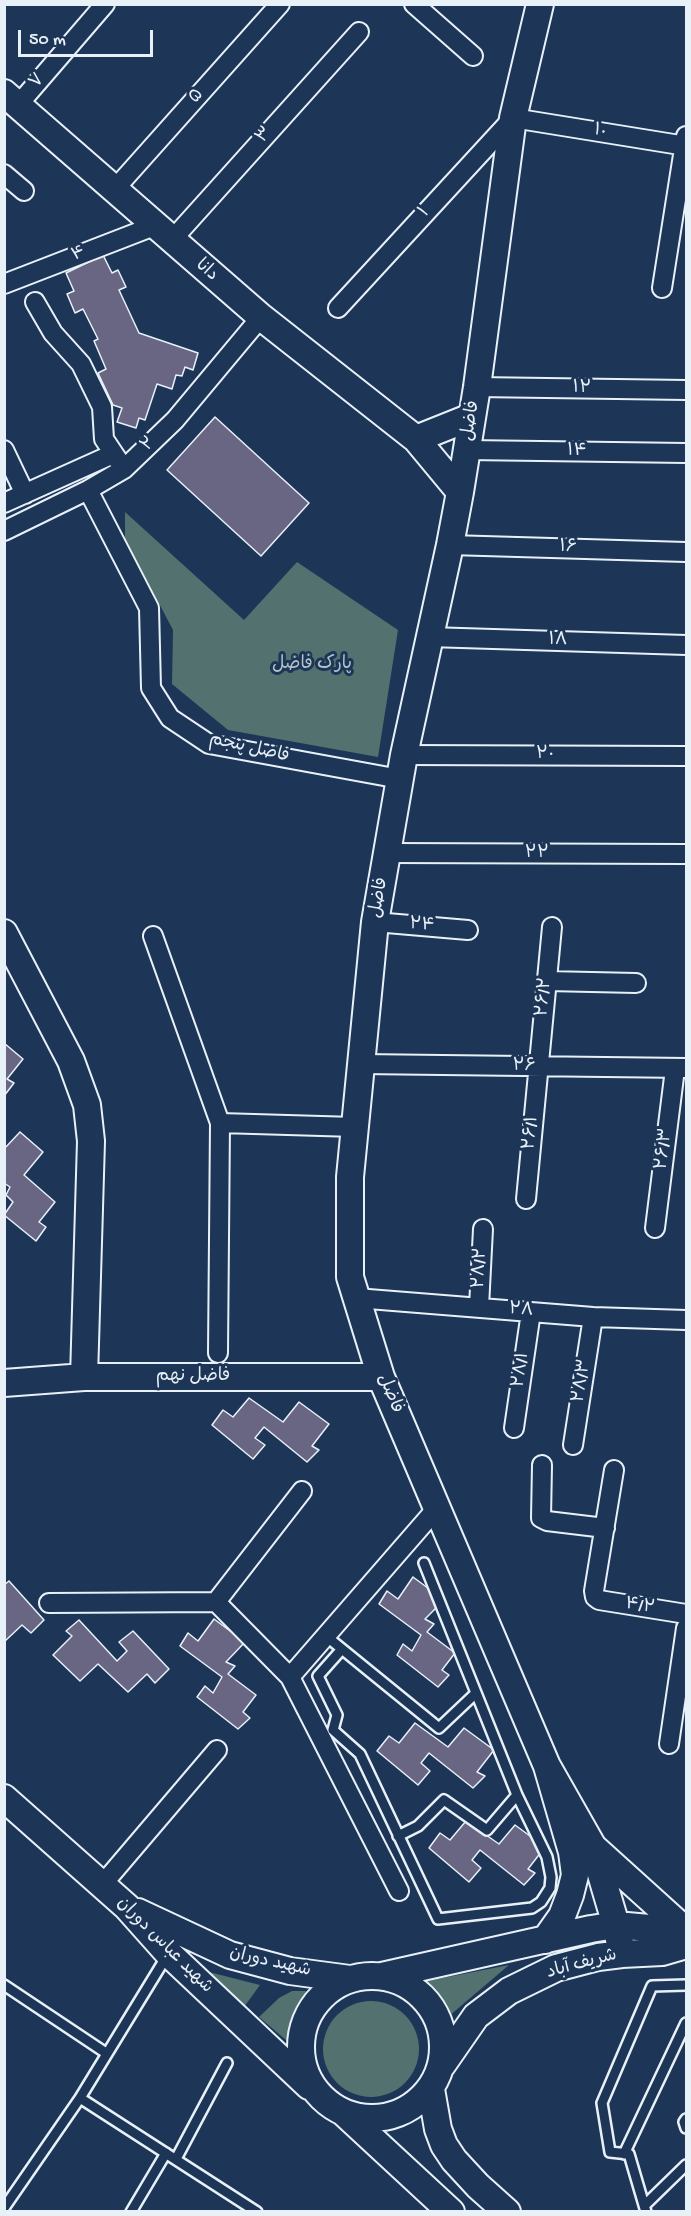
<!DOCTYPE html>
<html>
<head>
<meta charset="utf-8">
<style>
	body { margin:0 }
	#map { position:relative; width:691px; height:2216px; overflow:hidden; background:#1d3557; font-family:"Gochi Hand",sans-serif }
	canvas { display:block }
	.frame { position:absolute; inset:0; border:6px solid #e8f1f8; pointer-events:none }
	.scale { position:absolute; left:18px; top:30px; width:135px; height:27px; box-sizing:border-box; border:3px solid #e8f1f8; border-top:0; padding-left:8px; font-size:18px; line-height:21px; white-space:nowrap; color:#e8f1f8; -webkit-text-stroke:4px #1d3557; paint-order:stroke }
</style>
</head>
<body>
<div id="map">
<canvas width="691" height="2216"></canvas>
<div class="frame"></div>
<div class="scale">50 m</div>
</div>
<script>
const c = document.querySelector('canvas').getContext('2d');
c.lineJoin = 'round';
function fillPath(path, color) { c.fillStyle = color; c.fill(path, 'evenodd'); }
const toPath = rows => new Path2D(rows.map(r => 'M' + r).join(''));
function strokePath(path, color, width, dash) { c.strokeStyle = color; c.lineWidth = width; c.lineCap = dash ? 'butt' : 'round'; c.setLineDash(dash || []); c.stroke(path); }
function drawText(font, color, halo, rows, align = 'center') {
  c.font = font + ' "Gochi Hand","Playpen Sans Arabic",sans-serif'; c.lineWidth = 6; c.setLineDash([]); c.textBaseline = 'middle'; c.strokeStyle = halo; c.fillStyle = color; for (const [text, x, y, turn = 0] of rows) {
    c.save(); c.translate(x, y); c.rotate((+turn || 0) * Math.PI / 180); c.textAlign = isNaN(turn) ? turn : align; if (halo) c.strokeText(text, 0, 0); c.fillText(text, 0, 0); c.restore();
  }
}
const green = toPath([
	[125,512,244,620,297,562,398,630,378,757,228,730,172,684,173,630,125,539],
	[509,1965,448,2017,422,1982],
	[201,1970,260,1985,244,2007],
	[292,1991,306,1991,286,2040,259,2017,279,1998],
	'323 2049a48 48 0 1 1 96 0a48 48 0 1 1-96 0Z'
]);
const building = toPath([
	[103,255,112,273,118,270,126,287,119,290,139,333,198,353,193,370,185,367,182,376,176,375,172,389,157,384,145,420,139,418,136,428,117,422,122,408,113,405,98,373,106,369,94,341,98,339,83,309,75,313,67,294,74,291,66,273,103,255],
	[215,417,309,503,261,556,167,470,215,417],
	[4,1043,23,1059,7,1079,14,1083,4,1096,4,1043],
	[20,1132,43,1152,24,1175,55,1202,39,1222,46,1227,36,1241,4,1215,13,1202,6,1195,10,1187,4,1183,4,1149,20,1132],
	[249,1398,283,1422,299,1402,329,1424,312,1446,319,1450,307,1462,264,1427,255,1438,265,1445,253,1459,212,1425,223,1410,233,1417,249,1398],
	[413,1577,444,1600,425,1619,434,1624,427,1632,455,1653,442,1670,449,1675,438,1687,397,1655,403,1644,412,1651,421,1635,379,1604,387,1591,398,1599,413,1577],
	[9,1581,44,1620,31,1633,22,1625,4,1642,4,1585,9,1581],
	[214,1619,245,1642,226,1662,235,1666,228,1674,256,1695,243,1712,250,1718,238,1729,197,1697,205,1686,213,1693,222,1677,180,1646,188,1633,198,1641,214,1619],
	[79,1620,117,1661,127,1651,119,1642,133,1631,169,1669,155,1683,147,1674,128,1692,98,1664,80,1681,53,1655,72,1636,66,1631,79,1620],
	[415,1723,448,1747,464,1728,494,1750,477,1772,485,1776,473,1788,429,1753,421,1763,430,1771,418,1785,377,1751,389,1736,399,1743,415,1723],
	[466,1821,499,1844,515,1825,545,1847,528,1869,535,1873,524,1885,480,1850,472,1860,481,1868,469,1882,429,1848,440,1833,450,1840,466,1821]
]);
const lane = toPath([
	[326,1636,439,1728,476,1693],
	[342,1649,318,1676,337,1715,333,1730,360,1754,438,1919,532,1908,541,1902,550,1888,551,1877,547,1857,517,1795,424,1563],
	[398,1836,418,1826,444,1800,487,1830,517,1795],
	[168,1954,80,2098,257,2212],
	[4,1985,106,2053],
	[686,2119,684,2122,686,2128],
	[624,2154,686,2023],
	[176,2159,227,2063],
	[645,2205,686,2165],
	[4,2208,80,2098],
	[131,2212,166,2153],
	[646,2212,629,2154,610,2152,602,2103,652,1986,686,1985]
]);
const street = toPath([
	[414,4,473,56],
	[18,105,105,4],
	[4,174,24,191],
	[114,190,280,4],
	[171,241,359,32],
	[4,284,154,226],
	[662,288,686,136],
	[35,302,53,333,81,364,102,407,104,439,124,469],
	[338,308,513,118,686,146],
	[477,387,686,390],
	[4,450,25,494],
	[467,450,686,453],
	[88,490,149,608,151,688,170,718,209,744,400,779],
	[4,503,113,454],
	[4,531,88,490,124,469,175,420,261,317],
	[450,545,686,552],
	[429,637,686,645],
	[404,755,686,756],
	[388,853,686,854],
	[375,922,468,930],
	[153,936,220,1123,218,1353],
	[547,981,636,983],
	[361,1064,686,1068],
	[220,1123,355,1127],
	[526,1199,552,927],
	[655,1228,675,1069],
	[356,1298,593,1317,686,1320],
	[479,1307,483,1229],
	[514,1428,531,1312],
	[573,1445,593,1317],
	[542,1465,541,1518,547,1521,605,1528],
	[614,1470,594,1591,595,1597,599,1600,686,1614],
	[216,1602,302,1491],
	[49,1603,216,1602,290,1677,399,1891],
	[290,1677,437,1508],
	[669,1744,686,1628],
	[102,1885,217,1750]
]);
const secondary = toPath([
	[540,4,513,118,477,387,460,492,450,545,404,755,375,922,350,1177,350,1277,381,1377,547,1766],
	[4,93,261,317,416,439,460,492],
	[416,439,471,417],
	[4,933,71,1061,87,1105,91,1141,84,1377],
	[4,1383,84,1377,381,1377],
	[4,1798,127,1907,168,1953,309,2086],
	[593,1847,686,1931],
	[138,1912,230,1955,290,1971,350,1979],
	[545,1940,562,1916,570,1895,575,1875,572,1852,547,1766,593,1847,616,1925,622,1954],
	'301 2047a71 71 0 1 1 142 0a71 71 0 1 1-142 0Z',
	[382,1976,591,1929,616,1925,660,1929,686,1938],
	[442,2065,476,2016,509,1991,556,1968,598,1957,622,1954,662,1952,686,1945],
	[431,2089,438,2129,444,2145,454,2160,478,2186,507,2212],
	[343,2112,451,2212]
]);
const streetNames = [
	["۷",38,82,-49],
	["۵",197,97,-48],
	["۱۰",600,132,9],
	["۳",265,136,-48],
	["۱",425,213,-47],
	["۴",79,255,-21],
	["دانا",206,271,41],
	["۱۲",582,389,1],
	["فاضل",472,421,-81],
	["۲",149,445,-45],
	["۱۴",577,452,1],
	["۱۶",568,548,2],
	["۱۸",558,641,2],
	["فاضل پنجم",249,749,13],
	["۲۰",545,755],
	["۲۲",537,854],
	["فاضل",380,898,-80],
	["۲۴",422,926,5],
	["۲۶/۲",545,997,-85],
	["۲۶",524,1067,1],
	["۲۶/۱",532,1133,-84],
	["۲۶/۳",665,1149,-83],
	["۲۸/۲",481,1268,-87],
	["۲۸",521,1311,5],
	["۲۸/۱",522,1370,-82],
	["فاضل نهم",193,1377],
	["۲۸/۳",583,1381,-81],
	["فاضل",389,1394,68],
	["۴/۲",640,1607,9],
	["شهید عباس دوران",164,1946,45],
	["شهید دوران",270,1963,13],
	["شریف آباد",582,1965,-15]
];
const parkNames = [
	["پارک فاضل",312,665]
];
fillPath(green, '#53716f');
fillPath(building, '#696684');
strokePath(building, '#e8f1f8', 1.5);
strokePath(lane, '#e8f1f8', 14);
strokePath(street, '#e8f1f8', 22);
strokePath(secondary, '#e8f1f8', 30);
strokePath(lane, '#1d3557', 9);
strokePath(street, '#1d3557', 18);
strokePath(secondary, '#1d3557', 26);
drawText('18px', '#e8f1f8', '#1d3557', streetNames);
drawText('18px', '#b4c4c8', '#1d3557', parkNames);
</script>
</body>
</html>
